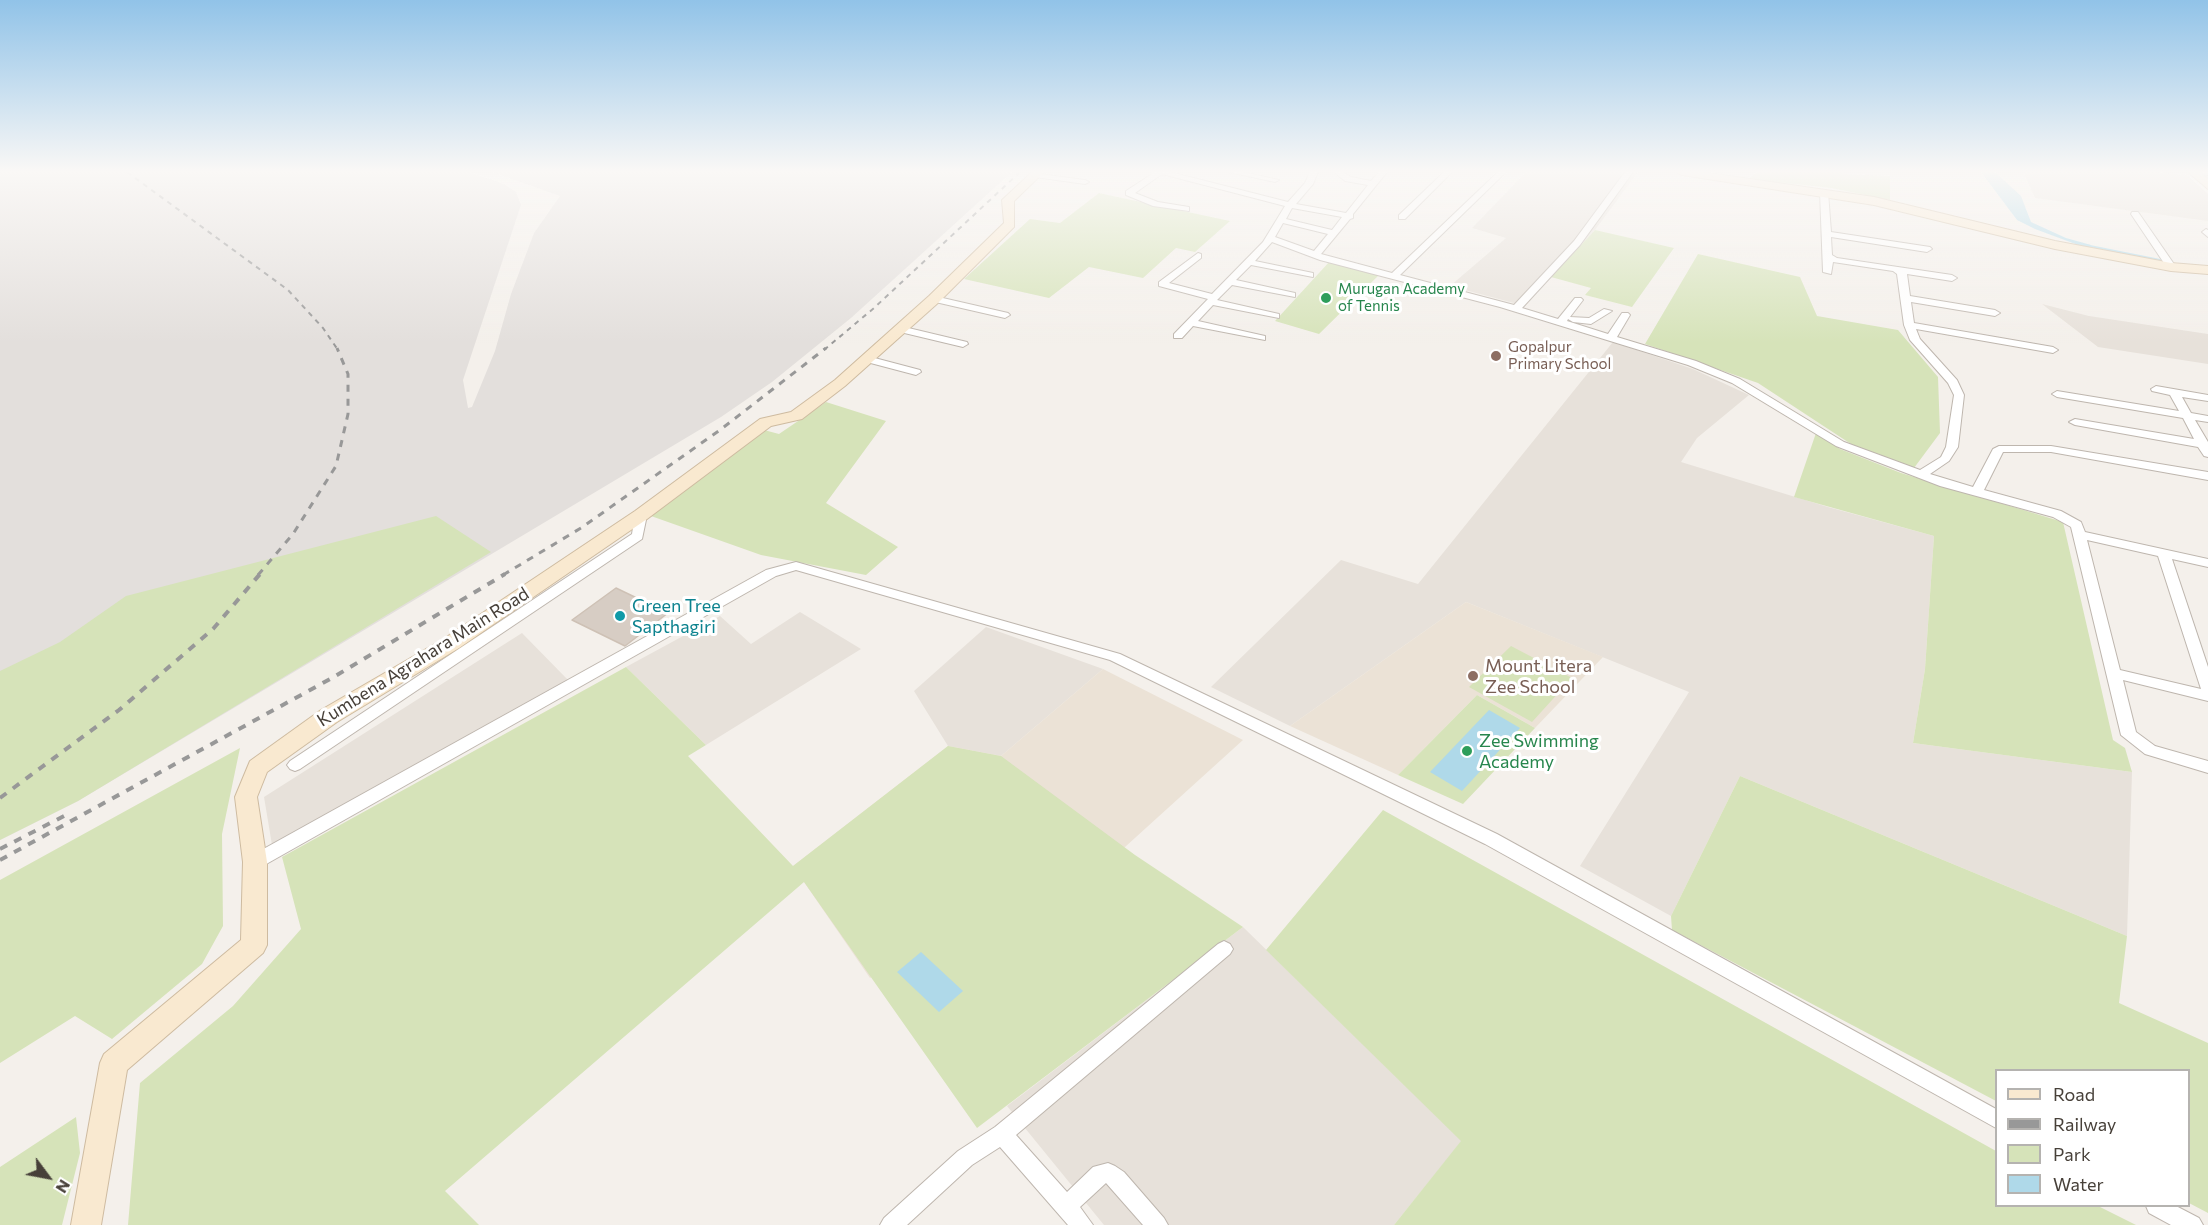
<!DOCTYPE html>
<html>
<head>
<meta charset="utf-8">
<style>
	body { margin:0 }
	#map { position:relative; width:2208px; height:1225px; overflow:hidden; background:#f4f0eb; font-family:Commissioner,sans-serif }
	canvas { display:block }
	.legend { position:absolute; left:1995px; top:1069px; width:195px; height:138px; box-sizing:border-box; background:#fff; border:2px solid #b5b3b0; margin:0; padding:8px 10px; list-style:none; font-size:18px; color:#474039 }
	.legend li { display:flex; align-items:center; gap:12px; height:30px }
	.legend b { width:30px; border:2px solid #b5b3b0 }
	.north { position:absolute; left:18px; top:1147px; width:60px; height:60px; -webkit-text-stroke:4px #fff; paint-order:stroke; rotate:122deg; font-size:16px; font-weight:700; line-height:24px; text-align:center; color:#474039 }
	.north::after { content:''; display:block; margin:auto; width:21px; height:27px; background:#474039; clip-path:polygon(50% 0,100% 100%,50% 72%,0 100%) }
</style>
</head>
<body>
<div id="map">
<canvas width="2208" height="1225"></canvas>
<ul class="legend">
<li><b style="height:8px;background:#f9e9d0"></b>Road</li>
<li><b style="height:8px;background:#989898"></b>Railway</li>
<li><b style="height:16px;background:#d6e3b9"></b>Park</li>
<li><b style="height:16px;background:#afd9e9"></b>Water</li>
</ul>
<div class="north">N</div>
</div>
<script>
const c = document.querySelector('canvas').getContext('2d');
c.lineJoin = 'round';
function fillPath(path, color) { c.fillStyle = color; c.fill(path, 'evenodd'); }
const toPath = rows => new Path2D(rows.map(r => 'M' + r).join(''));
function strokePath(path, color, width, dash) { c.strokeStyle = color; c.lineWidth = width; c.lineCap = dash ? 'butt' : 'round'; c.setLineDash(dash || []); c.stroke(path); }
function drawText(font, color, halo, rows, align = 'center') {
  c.font = font + ' Commissioner,sans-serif'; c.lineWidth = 6; c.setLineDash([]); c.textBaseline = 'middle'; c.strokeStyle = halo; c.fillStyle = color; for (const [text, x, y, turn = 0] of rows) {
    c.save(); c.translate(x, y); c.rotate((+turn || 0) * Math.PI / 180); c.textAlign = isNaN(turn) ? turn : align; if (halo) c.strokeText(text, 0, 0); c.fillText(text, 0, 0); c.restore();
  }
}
const residential = toPath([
	[1526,172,1638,172,1595,230,1525,306,1450,286,1506,238,1472,228],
	[2023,172,2157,172,2187,175,2208,194,2208,221,2035,198],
	[2042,304,2089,316,2208,334,2208,364,2098,347],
	[1613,342,1693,369,1749,395,1697,438,1681,462,1828,507,1934,536,1925,669,1913,743,2132,772,2127,936,1740,776,1671,916,1580,866,1689,692,1466,602,1290,726,1211,687,1341,560,1418,584],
	[800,612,861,649,706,745,626,667,720,616,751,644],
	[986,627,1103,669,1001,756,948,746,914,691],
	[522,633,568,680,272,845,264,797],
	[1243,927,1462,1141,1394,1225,1104,1225,1007,1106]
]);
const industrial = toPath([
	[0,172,469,172,504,184,516,192,521,205,463,380,468,408,472,407,495,351,511,294,534,233,560,196,492,172,1012,172,851,318,772,382,721,417,78,801,0,840]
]);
const education = toPath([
	[1466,602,1603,657,1535,728,1477,695,1398,775,1290,726],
	[1103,669,1243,740,1125,847,870,978,793,866,948,746,1001,756]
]);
const green = toPath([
	[1757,172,1844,172,1844,174,1890,176,1890,200,1831,188,1748,179],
	[1099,193,1230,221,1195,252,1176,248,1143,278,1089,267,1049,298,964,279,1030,219,1060,223],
	[1595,230,1674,248,1632,307,1585,295,1591,288,1551,277],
	[1698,254,1800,277,1817,316,1898,330,1938,377,1940,433,1914,468,1854,446,1758,383,1645,344],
	[1330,261,1379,275,1319,334,1275,321],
	[826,402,886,421,826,503,898,547,866,575,761,555,651,516,764,430,779,434],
	[1816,433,1840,449,1901,473,2063,522,2113,740,2125,748,2132,772,1913,743,1925,669,1934,536,1794,497],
	[436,516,491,552,78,801,0,840,0,671,60,642,126,596],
	[1511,646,1572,678,1532,722,1469,687],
	[626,667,706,745,688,756,793,866,948,746,1001,756,1135,855,1243,927,977,1128,804,882,445,1191,479,1225,128,1225,140,1083,233,1006,301,929,282,857],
	[1477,695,1535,728,1463,804,1398,775],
	[240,748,222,834,223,926,202,964,112,1039,75,1016,0,1063,0,880],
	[1740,776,2127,936,2119,1003,2208,1043,2208,1213,2189,1203,2188,1070,1996,1070,1996,1101,1672,930,1671,916],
	[1383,810,1996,1151,1996,1206,2098,1206,2136,1225,1394,1225,1461,1141,1266,950],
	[76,1117,80,1153,62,1225,0,1225,0,1167]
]);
const water = toPath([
	[1981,172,1995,172,2021,196,2031,222,2066,238,2091,245,2089,249,2035,229,2017,220],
	[1489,710,1520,728,1462,791,1430,772],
	[921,952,963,991,939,1012,897,972]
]);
const stream = toPath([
	[2085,245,2160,260]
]);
const building = toPath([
	[616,588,668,613,625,646,572,620,616,588]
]);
const street = toPath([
	[1155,172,1170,172,1288,202,1305,183,1310,172,1318,172,1313,184,1296,204,1346,213,1368,185,1345,181,1334,172,1343,172,1351,177,1371,181,1379,172,1387,172,1353,214,1353,218,1350,219,1321,254,1392,273,1498,172,1506,172,1400,275,1514,305,1574,241,1625,172,1633,172,1580,245,1522,308,1558,319,1575,298,1581,298,1583,300,1570,317,1589,318,1604,309,1612,311,1591,324,1573,322,1568,319,1567,321,1608,334,1622,313,1628,313,1630,315,1617,337,1696,361,1740,379,1844,442,1920,470,1941,457,1946,447,1954,395,1948,383,1910,340,1904,325,1897,274,1893,271,1833,262,1831,274,1823,272,1820,192,1824,190,1828,192,1831,232,1930,247,1932,249,1927,252,1831,237,1832,255,1837,258,1952,275,1957,278,1952,281,1907,274,1910,296,1995,310,2000,313,1995,316,1911,302,1914,323,2053,347,2058,350,2053,353,1916,329,1920,339,1957,380,1964,395,1958,447,1949,461,1930,474,1973,487,1993,449,1999,446,2051,446,2208,472,2208,480,2051,452,2003,452,1984,490,2061,511,2081,522,2085,532,2208,559,2208,567,2172,559,2208,667,2208,701,2123,680,2136,732,2155,746,2208,761,2208,773,2145,754,2121,735,2071,527,2053,517,1940,486,1836,446,1732,383,1688,365,1500,307,1320,260,1272,242,1255,261,1313,273,1313,277,1251,265,1236,280,1295,293,1295,297,1232,285,1217,300,1279,314,1279,318,1213,305,1198,321,1265,336,1265,340,1193,326,1182,338,1174,338,1174,334,1208,299,1159,286,1159,282,1198,253,1201,254,1201,258,1169,283,1212,294,1263,242,1285,206,1162,174,1135,193,1158,202,1189,207,1189,211,1153,206,1126,195,1126,191,1155,172],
	[1292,208,1342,217,1332,230,1286,219,1292,208],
	[1283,223,1328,234,1314,251,1275,237,1283,223],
	[2087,540,2158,556,2201,689,2120,670,2087,540],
	[1229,172,1243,172,1279,180,1275,182,1229,172],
	[1444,172,1452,172,1405,219,1399,219,1399,215,1444,172],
	[2194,172,2208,172,2208,175,2198,174,2194,172],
	[1032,173,1085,180,1089,182,1085,184,1035,177,1031,175,1032,173],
	[2132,212,2138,212,2176,267,2174,269,2168,269,2131,214,2132,212],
	[2206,229,2208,230,2208,237,2202,232,2206,229],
	[934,296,1008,313,1010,315,1005,318,931,301,931,297,934,296],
	[900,326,967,342,968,344,963,347,896,331,895,329,900,326],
	[867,356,920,370,921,372,916,375,863,361,862,359,867,356],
	[2156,386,2208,395,2208,401,2182,397,2191,413,2208,416,2208,422,2195,420,2208,442,2208,457,2204,456,2198,447,2075,425,2069,422,2075,419,2194,439,2183,418,2057,397,2052,394,2057,391,2179,411,2170,395,2152,391,2151,389,2156,386],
	[641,511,647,515,642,539,300,769,295,771,290,769,287,765,290,761,632,534,635,515,641,511],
	[796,562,1120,654,1497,834,1996,1109,1996,1128,1485,844,1110,660,796,570,776,576,261,867,255,869,249,867,247,862,249,857,766,570,796,562],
	[1224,941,1230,944,1233,949,1230,954,1016,1135,1067,1192,1093,1167,1108,1163,1115,1166,1124,1172,1164,1218,1168,1225,1143,1225,1106,1183,1080,1207,1093,1225,1068,1225,1000,1147,972,1165,907,1225,880,1225,884,1218,958,1151,995,1127,1218,944,1224,941],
	[2146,1206,2176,1206,2199,1218,2203,1225,2171,1225,2149,1213,2146,1206]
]);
const secondary = toPath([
	[1032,172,1044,172,1014,201,1014,227,939,302,845,386,802,419,771,426,647,519,459,648,337,722,267,772,257,797,267,862,267,945,263,953,127,1070,101,1225,71,1225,100,1063,104,1054,241,940,243,862,235,797,250,761,321,710,445,638,635,511,760,419,791,412,835,380,929,296,1004,223,1002,200,1032,172],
	[1676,172,1702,172,1874,197,2055,241,2171,263,2208,266,2208,274,2171,271,2055,249,1874,205,1682,175,1676,172],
	[2188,172,2200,172,2208,179,2208,189,2188,172]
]);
const railFar2 = toPath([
	[127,172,288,290,323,328,338,350],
	[824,350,874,308,1020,172]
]);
const railFar1 = toPath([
	[258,575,293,534,336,466,348,414,348,374,337,348],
	[503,575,581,528,720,430,826,348]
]);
const rail = toPath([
	[0,798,119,710,213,629,260,574],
	[0,849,64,816],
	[0,860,332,678,505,574]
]);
const markers = [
	[1326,298,6,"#2e9e5b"],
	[1496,356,6,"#8d6e63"],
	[620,616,6,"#0f9aa8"],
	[1473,676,6,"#8d6e63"],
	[1467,751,6,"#2e9e5b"]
];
const farLeisurenames = [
	["Murugan Academy",1338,289],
	["of Tennis",1338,306]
];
const farEducationnames = [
	["Gopalpur",1508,347],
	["Primary School",1508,364]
];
const cultureNames = [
	["Green Tree",632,606],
	["Sapthagiri",632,627]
];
const streetNames = [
	["Kumbena Agrahara Main Road",423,657,-32]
];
const educationNames = [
	["Mount Litera",1485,666],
	["Zee School",1485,687]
];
const leisureNames = [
	["Zee Swimming",1479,741],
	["Academy",1479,762]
];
fillPath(residential, '#e7e1da');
fillPath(industrial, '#e3dfdc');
fillPath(education, '#ebe2d6');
fillPath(green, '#d6e3b9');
fillPath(water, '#afd9e9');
strokePath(stream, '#afd9e9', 2);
fillPath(building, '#d7cdc4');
strokePath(building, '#cec1b5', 1.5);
strokePath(street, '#beb6ae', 2);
strokePath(secondary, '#cebba0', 2);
fillPath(street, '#fff');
fillPath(secondary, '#f9e9d0');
strokePath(railFar2, '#989898', 2, [5, 5]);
strokePath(railFar1, '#989898', 3, [7, 7]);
strokePath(rail, '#989898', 4, [8, 8]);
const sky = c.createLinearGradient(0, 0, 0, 343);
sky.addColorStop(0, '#91c3e8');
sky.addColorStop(0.5, '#faf8f6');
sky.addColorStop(1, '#faf8f600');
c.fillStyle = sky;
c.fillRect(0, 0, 2208, 343);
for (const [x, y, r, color] of markers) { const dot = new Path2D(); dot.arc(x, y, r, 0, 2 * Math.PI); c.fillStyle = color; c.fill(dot); strokePath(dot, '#fff', 2); }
drawText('15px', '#27864d', '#fff', farLeisurenames, 'left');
drawText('15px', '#785e54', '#fff', farEducationnames, 'left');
drawText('18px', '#0d838f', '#fff', cultureNames, 'left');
drawText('18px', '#474039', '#fff', streetNames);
drawText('18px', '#785e54', '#fff', educationNames, 'left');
drawText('18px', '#27864d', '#fff', leisureNames, 'left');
</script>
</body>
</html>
